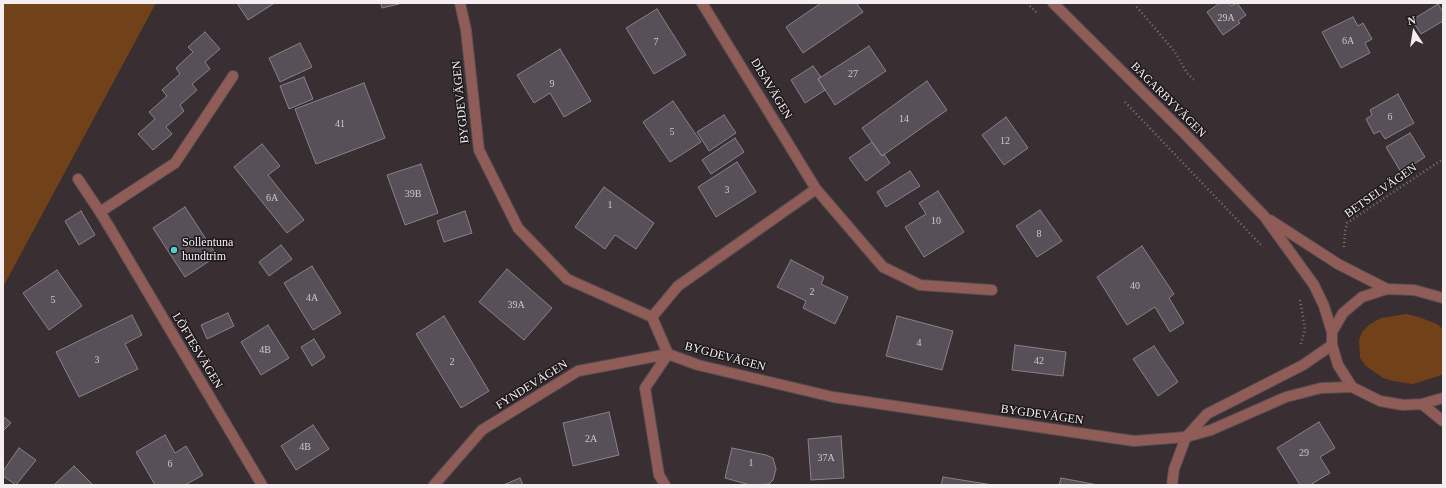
<!DOCTYPE html>
<html>
<head>
<meta charset="utf-8">
<style>
	body { margin:0 }
	#map { position:relative; width:1446px; height:488px; overflow:hidden; background:#392e32; font-family:"Times New Roman",serif }
	canvas { display:block }
	.frame { position:absolute; inset:0; border:4px solid #f5eef0; pointer-events:none }
	.north { position:absolute; left:1394px; top:12px; width:40px; height:40px; -webkit-text-stroke:3px #1d181a; paint-order:stroke; rotate:348deg; font-size:11px; font-weight:700; line-height:16px; text-align:center; color:#f5eef0 }
	.north::after { content:''; display:block; margin:auto; width:14px; height:18px; background:#f5eef0; clip-path:polygon(50% 0,100% 100%,50% 72%,0 100%) }
</style>
</head>
<body>
<div id="map">
<canvas width="1446" height="488"></canvas>
<div class="frame"></div>
<div class="north">N</div>
</div>
<script>
const c = document.querySelector('canvas').getContext('2d');
c.lineJoin = 'round';
function fillPath(path, color) { c.fillStyle = color; c.fill(path, 'evenodd'); }
const toPath = rows => new Path2D(rows.map(r => 'M' + r).join(''));
function strokePath(path, color, width, dash) { c.strokeStyle = color; c.lineWidth = width; c.lineCap = dash ? 'butt' : 'round'; c.setLineDash(dash || []); c.stroke(path); }
function drawText(font, color, halo, rows, align = 'center') {
  c.font = font + ' "Times New Roman",serif'; c.lineWidth = 3; c.setLineDash([]); c.textBaseline = 'middle'; c.strokeStyle = halo; c.fillStyle = color; for (const [text, x, y, turn = 0] of rows) {
    c.save(); c.translate(x, y); c.rotate((+turn || 0) * Math.PI / 180); c.textAlign = isNaN(turn) ? turn : align; if (halo) c.strokeText(text, 0, 0); c.fillText(text, 0, 0); c.restore();
  }
}
const green = toPath([
	[3,3,156,3,3,287],
	[1406,314,1419,317,1437,324,1443,329,1443,374,1439,376,1413,384,1393,381,1383,378,1366,366,1360,358,1359,340,1362,332,1370,324,1381,318]
]);
const building = toPath([
	[237,3,272,3,273,4,248,20,237,3],
	[381,3,399,3,399,4,382,8,381,3],
	[821,3,856,3,863,12,803,53,786,27,821,3],
	[1220,3,1229,3,1231,6,1237,3,1246,15,1238,21,1240,23,1223,35,1207,12,1220,3],
	[1438,4,1443,12,1443,21,1421,34,1412,20,1438,4],
	[657,9,686,55,654,74,626,28,657,9],
	[1353,17,1358,26,1363,23,1372,39,1365,43,1370,53,1341,68,1322,32,1353,17],
	[205,32,220,49,205,62,210,69,192,84,197,90,180,105,184,111,166,127,172,134,153,150,138,134,155,119,149,112,167,96,162,90,180,74,176,68,193,52,188,47,205,32],
	[300,43,312,67,280,82,269,58,300,43],
	[869,46,886,71,835,105,818,79,869,46],
	[560,49,591,101,564,117,550,93,534,103,517,75,560,49],
	[813,66,821,77,818,79,825,90,805,103,791,80,813,66],
	[304,77,313,99,289,109,280,86,304,77],
	[927,81,947,110,882,156,862,128,927,81],
	[364,83,385,138,316,164,295,109,364,83],
	[1398,94,1414,123,1385,139,1380,131,1374,134,1366,119,1372,115,1370,110,1398,94],
	[673,101,701,142,670,162,643,122,673,101],
	[724,115,736,133,709,151,697,132,724,115],
	[1006,117,1028,148,1004,165,982,135,1006,117],
	[1410,133,1425,157,1401,172,1386,147,1410,133],
	[735,138,744,152,711,174,702,160,735,138],
	[872,142,882,156,884,154,890,163,866,181,849,158,872,142],
	[262,144,280,166,268,175,304,220,287,233,234,167,262,144],
	[737,162,756,192,716,217,698,187,737,162],
	[421,164,438,213,405,225,387,175,421,164],
	[910,171,920,186,886,207,877,192,910,171],
	[604,187,654,223,636,249,615,235,605,249,575,227,604,187],
	[938,191,964,232,924,257,905,227,926,214,919,203,938,191],
	[185,207,217,256,185,277,153,228,185,207],
	[1040,210,1062,241,1037,257,1016,226,1040,210],
	[81,211,95,235,79,245,65,221,81,211],
	[465,211,472,233,444,242,437,221,465,211],
	[281,245,292,259,269,276,259,262,281,245],
	[1142,246,1174,294,1169,298,1184,323,1170,332,1155,307,1127,325,1097,277,1142,246],
	[791,260,824,277,821,284,848,297,835,324,803,308,806,301,777,287,791,260],
	[312,266,341,313,313,330,284,283,312,266],
	[507,269,552,308,524,340,479,302,507,269],
	[57,270,82,306,49,330,23,293,57,270],
	[228,313,234,326,207,339,201,325,228,313],
	[132,315,142,335,125,344,138,369,79,397,56,352,132,315],
	[444,316,489,391,461,408,416,334,444,316],
	[897,316,953,331,942,370,886,356,897,316],
	[268,325,289,358,261,375,241,342,268,325],
	[314,339,325,357,312,366,301,347,314,339],
	[1015,345,1066,352,1063,376,1012,370,1015,345],
	[1154,346,1178,382,1158,396,1133,359,1154,346],
	[609,412,619,455,573,466,563,423,609,412],
	[3,416,11,423,3,431,3,416],
	[1319,422,1335,448,1320,457,1330,473,1310,485,1300,485,1277,448,1319,422],
	[313,425,329,449,296,470,281,446,313,425],
	[165,435,175,453,186,446,203,475,185,485,155,485,136,452,165,435],
	[841,436,844,478,811,480,808,439,841,436],
	[19,448,36,460,16,485,3,476,3,471,19,448],
	[732,448,766,455,773,458,776,469,773,480,769,484,750,485,725,478,732,448],
	[74,466,93,485,54,485,74,466],
	[943,477,993,485,941,485,943,477],
	[520,478,523,485,503,485,520,478],
	[1061,478,1098,485,1059,485,1061,478]
]);
const path = toPath([
	[1027,3,1037,13],
	[1136,3,1136,6,1175,52,1187,73,1194,80],
	[1125,102,1263,247],
	[1344,247,1345,232,1347,223,1443,159],
	[1300,300,1305,329,1301,344]
]);
const service = toPath([
	[78,179,100,212],
	[111,230,100,212,175,163,233,76]
]);
const minor = toPath([
	[460,3,466,30,479,150,518,228,567,279,652,317,668,354,698,365,833,397,1134,441,1186,437,1211,430,1286,397,1321,388,1352,387],
	[702,3,816,189],
	[111,230,262,485],
	[652,317,678,286,816,189,883,267,920,285,992,290],
	[434,485,482,430,578,371,668,354],
	[665,485,659,475,645,388,668,354],
	[1172,485,1174,469,1186,437,1207,414,1303,365,1332,345]
]);
const tertiary = toPath([
	[1053,3,1184,133,1264,216,1314,285,1324,306,1332,332],
	[1270,220,1338,264,1387,289],
	[1443,298,1414,290,1387,289,1362,297,1343,313,1332,332,1332,345,1338,365,1352,387,1380,401,1403,405,1422,404,1443,398],
	[1422,404,1443,421]
]);
const markers = [
	[174,250,4,"#52cdcd"]
];
const numberNames = [
	["29A",1226,18],
	["6A",1348,41],
	["7",656,42],
	["27",853,74],
	["9",552,84],
	["6",1390,117],
	["14",904,119],
	["41",340,124],
	["5",672,132],
	["12",1005,141],
	["3",727,190],
	["39B",413,194],
	["6A",272,198],
	["1",610,205],
	["10",936,221],
	["8",1039,234],
	["40",1135,286],
	["2",812,292],
	["4A",312,298],
	["5",53,300],
	["39A",516,305],
	["4",919,343],
	["4B",265,350],
	["3",97,360],
	["42",1039,361],
	["2",452,362],
	["2A",591,439],
	["4B",305,447],
	["29",1304,453],
	["37A",826,458],
	["1",751,463],
	["6",170,464]
];
const streetNames = [
	["DISAVÄGEN",771,89,59],
	["BAGARBYVÄGEN",1168,100,45],
	["BYGDEVÄGEN",461,102,-96],
	["BETSELVÄGEN",1381,191,-35],
	["LÖFTESVÄGEN",197,351,59],
	["BYGDEVÄGEN",725,357,15],
	["FYNDEVÄGEN",532,385,-32],
	["BYGDEVÄGEN",1042,415,8]
];
const poiNames = [
	["Sollentuna",182,243],
	["hundtrim",182,257]
];
fillPath(green, '#714119');
fillPath(building, '#585059');
strokePath(building, '#89818b', 1);
strokePath(service, '#574d50', 12);
strokePath(minor, '#574d50', 12);
strokePath(tertiary, '#574d50', 12);
strokePath(path, '#7e7477', 2.5, [1, 3]);
strokePath(service, '#8f5c58', 10);
strokePath(minor, '#8f5c58', 10);
strokePath(tertiary, '#8f5c58', 10);
for (const [x, y, r, color] of markers) { const dot = new Path2D(); dot.arc(x, y, r, 0, 2 * Math.PI); c.fillStyle = color; c.fill(dot); strokePath(dot, '#1d181a', 1.5); }
drawText('10px', '#cec6ca', null, numberNames);
drawText('12px', '#f5eef0', '#1d181a', streetNames);
drawText('12px', '#f5eef0', '#1d181a', poiNames, 'left');
</script>
</body>
</html>
